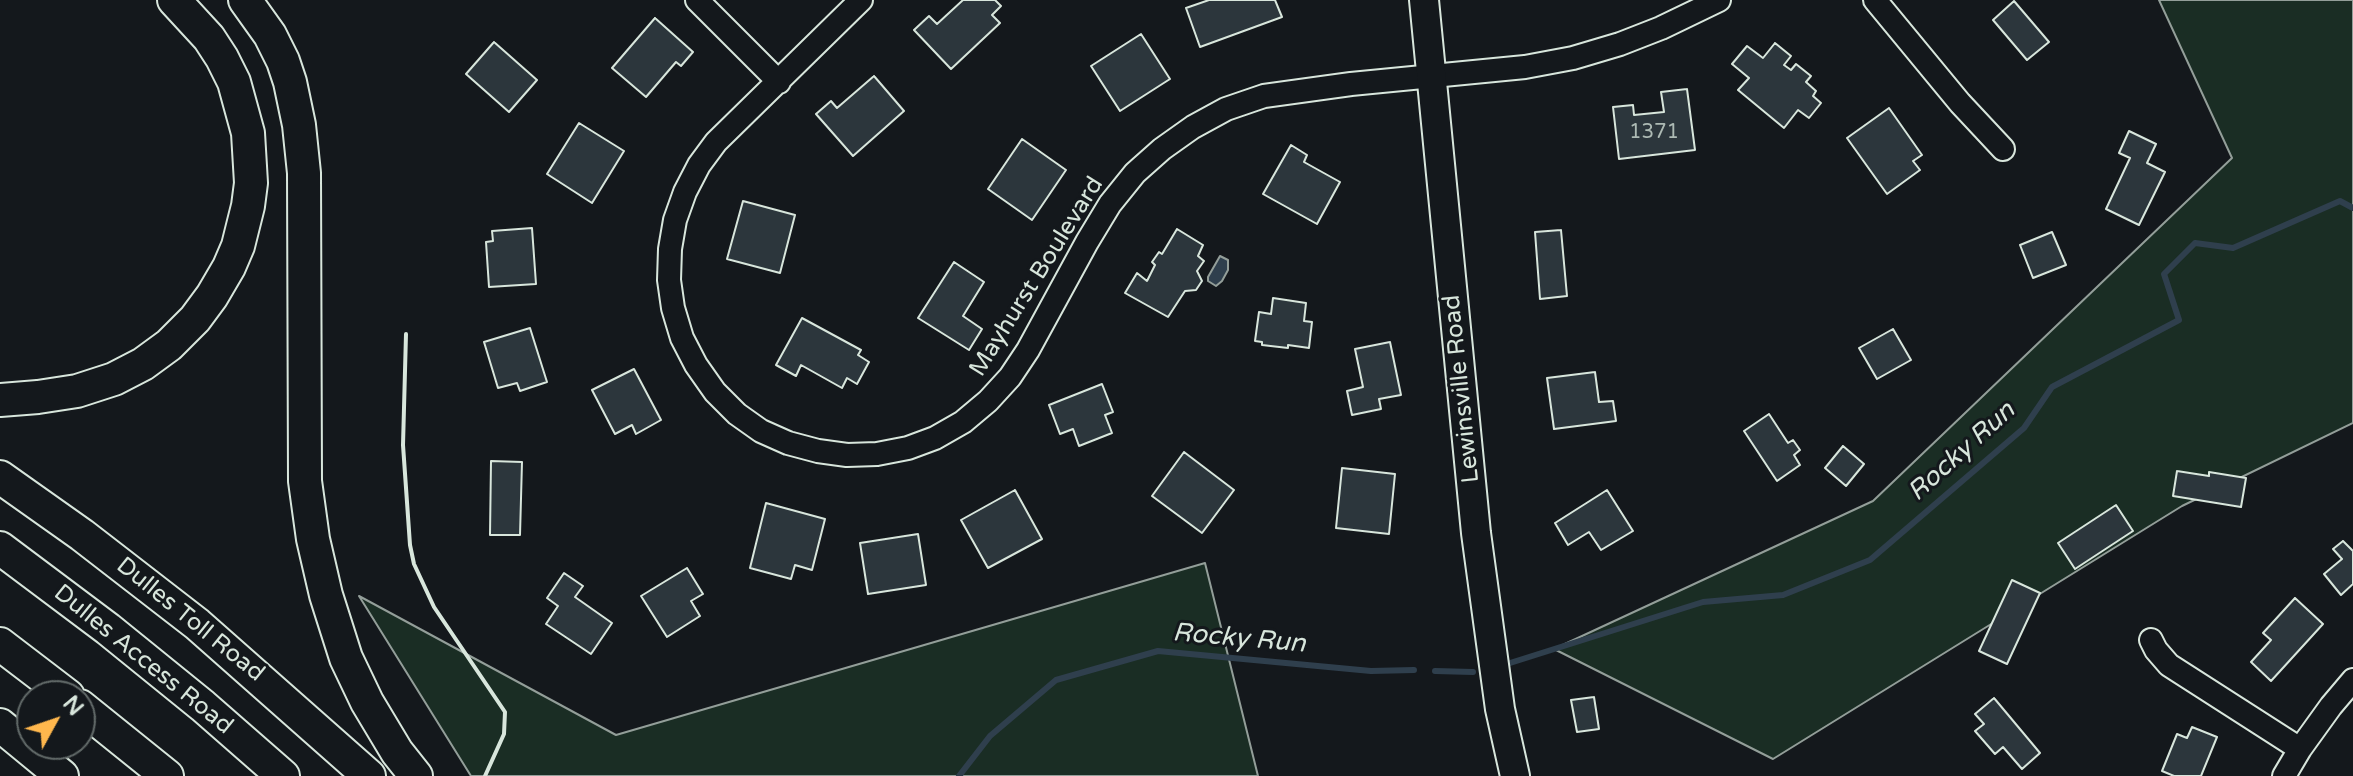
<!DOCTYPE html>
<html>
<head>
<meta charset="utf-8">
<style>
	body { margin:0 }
	#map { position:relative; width:2353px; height:776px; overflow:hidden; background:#14181c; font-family:"Varela Round",sans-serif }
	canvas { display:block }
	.north { position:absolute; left:16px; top:680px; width:80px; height:80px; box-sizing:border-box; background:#14181c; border:2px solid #626a69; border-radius:50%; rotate:50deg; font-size:22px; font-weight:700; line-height:32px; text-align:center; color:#d8e6dc }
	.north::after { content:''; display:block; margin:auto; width:28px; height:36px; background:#ffb74d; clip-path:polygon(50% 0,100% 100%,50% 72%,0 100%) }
</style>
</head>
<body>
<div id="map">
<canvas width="2353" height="776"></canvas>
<div class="north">N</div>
</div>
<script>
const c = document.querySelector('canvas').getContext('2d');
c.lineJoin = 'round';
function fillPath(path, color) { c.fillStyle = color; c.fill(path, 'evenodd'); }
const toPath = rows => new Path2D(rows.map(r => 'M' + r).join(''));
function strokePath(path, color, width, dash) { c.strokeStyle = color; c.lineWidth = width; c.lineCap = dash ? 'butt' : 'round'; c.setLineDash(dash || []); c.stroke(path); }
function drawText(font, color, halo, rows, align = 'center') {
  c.font = font + ' "Varela Round",sans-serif'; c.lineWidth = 6; c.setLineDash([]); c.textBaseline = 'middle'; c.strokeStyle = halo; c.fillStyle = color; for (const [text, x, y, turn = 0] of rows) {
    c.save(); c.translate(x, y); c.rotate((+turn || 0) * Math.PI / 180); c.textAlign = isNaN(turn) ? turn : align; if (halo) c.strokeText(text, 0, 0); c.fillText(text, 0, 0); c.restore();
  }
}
const green = toPath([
	[2159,0,2353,0,2353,423,2182,506,1773,759,1554,649,1873,501,2232,158,2159,0],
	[1205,563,1258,776,471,776,359,596,616,735,1205,563]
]);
const water = toPath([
	[1220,256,1228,260,1228,270,1222,281,1216,286,1208,281,1208,277,1220,256]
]);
const stream = toPath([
	[1510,663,1703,602,1783,595,1870,560,2024,428,2052,387,2179,320,2164,274,2195,243,2233,248,2340,201,2353,208],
	[1435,671,1473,672],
	[959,776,990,736,1056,680,1158,651,1371,671,1414,670]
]);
const building = toPath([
	[963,0,995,0,1001,6,992,15,1000,23,951,69,914,30,929,16,937,24,963,0],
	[1209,0,1275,0,1282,17,1200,47,1186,8,1209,0],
	[2014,1,2049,42,2027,60,1993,20,2014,1],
	[655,18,693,52,681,66,676,62,646,97,612,68,655,18],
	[1141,34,1170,79,1120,111,1091,66,1141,34],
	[494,42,537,80,509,112,466,74,494,42],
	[1775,43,1791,56,1784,65,1791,70,1796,64,1811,76,1806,82,1816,91,1813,96,1821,103,1809,118,1798,110,1784,128,1738,90,1749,78,1732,64,1747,46,1763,58,1775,43],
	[874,76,904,111,853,156,816,114,831,101,837,108,874,76],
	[1687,89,1695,150,1619,159,1613,107,1633,105,1634,115,1664,112,1661,92,1687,89],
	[1889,108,1922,155,1913,161,1920,170,1887,194,1847,138,1889,108],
	[579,123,624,151,592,203,547,174,579,123],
	[2129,131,2156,144,2147,163,2165,172,2139,225,2106,209,2130,158,2119,153,2129,131],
	[1022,139,1066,170,1032,220,988,189,1022,139],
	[1291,145,1307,155,1304,162,1340,182,1317,224,1263,194,1291,145],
	[743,201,795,215,780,273,727,259,743,201],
	[532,228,536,284,489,287,486,242,493,241,492,231,532,228],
	[1177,229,1203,245,1198,256,1204,261,1197,271,1202,281,1196,290,1185,291,1168,317,1125,293,1137,273,1147,281,1155,265,1152,262,1159,252,1162,254,1177,229],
	[1561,230,1567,296,1540,299,1535,232,1561,230],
	[2052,232,2066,265,2033,278,2020,245,2052,232],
	[954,262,984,282,963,316,982,329,969,350,918,318,954,262],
	[1273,298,1306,303,1304,321,1312,322,1309,348,1288,345,1288,348,1262,345,1262,342,1255,341,1259,312,1271,314,1273,298],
	[802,318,861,350,858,355,869,362,857,384,847,378,842,388,801,365,796,376,776,365,802,318],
	[530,328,547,382,520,391,517,383,498,388,484,342,530,328],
	[1893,329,1911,360,1877,379,1859,348,1893,329],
	[1390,342,1401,395,1379,399,1381,409,1352,415,1347,391,1363,387,1355,349,1390,342],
	[634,369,661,420,636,434,632,425,615,434,592,390,634,369],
	[1595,372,1599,402,1613,401,1616,421,1554,429,1547,378,1595,372],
	[1102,384,1113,412,1105,415,1112,433,1079,446,1073,429,1060,434,1049,405,1102,384],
	[1769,414,1788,443,1793,440,1800,450,1794,455,1800,465,1777,481,1744,431,1769,414],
	[1843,446,1864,464,1846,486,1825,468,1843,446],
	[1184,452,1234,490,1202,533,1152,496,1184,452],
	[491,461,522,462,520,535,490,535,491,461],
	[1342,468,1395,474,1389,534,1336,528,1342,468],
	[2177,471,2209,476,2209,472,2246,478,2241,507,2173,496,2177,471],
	[1015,490,1042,539,988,568,961,520,1015,490],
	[1607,490,1633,531,1601,550,1589,532,1568,545,1555,523,1607,490],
	[766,503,825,519,812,570,795,565,791,579,750,568,766,503],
	[2116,505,2133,531,2075,569,2058,543,2116,505],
	[918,534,926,585,868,594,860,543,918,534],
	[2343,541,2353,551,2353,584,2341,595,2324,574,2342,559,2333,549,2343,541],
	[687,568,703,594,691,601,700,616,667,637,641,596,687,568],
	[564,573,583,586,575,597,612,623,591,654,546,624,558,606,547,598,564,573],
	[2012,580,2040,593,2007,664,1979,651,2012,580],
	[2295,598,2323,624,2271,681,2251,662,2271,640,2263,633,2295,598],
	[1594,697,1599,729,1577,732,1571,700,1594,697],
	[1994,698,2040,753,2022,769,2003,747,1995,754,1975,731,1984,724,1975,714,1994,698],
	[2192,727,2217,737,2201,776,2174,776,2162,771,2177,734,2187,738,2192,727]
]);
const minor = toPath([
	[697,0,779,82],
	[861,0,716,142,699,165,685,192,675,220,670,249,669,280,673,308,682,338,696,365,715,392,737,414,761,431,788,443,818,451,847,455,877,454,908,448,935,438,963,422,988,401,1010,377,1028,350,1087,242,1110,204,1135,173,1162,149,1193,127,1226,109,1264,96,1351,84,1525,67,1573,58,1620,44,1661,28,1719,0],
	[1875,0,1960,103,2003,149],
	[2151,640,2156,650,2169,665,2300,749],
	[2284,776,2300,749,2331,706,2353,680]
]);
const major = toPath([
	[1424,0,1476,533,1500,709,1515,776]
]);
const highway = toPath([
	[245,0,270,35,283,61,290,82,299,125,304,173,305,481,313,539,326,595,346,658,367,702,397,752,416,776],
	[0,400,38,397,77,391,114,379,143,364,169,345,195,319,212,296,229,267,238,246,248,206,251,183,248,133,234,82,222,58,209,38,174,0],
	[0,477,82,535,197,624,369,776],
	[0,548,108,629,203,706,283,776],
	[0,644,68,696],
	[80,706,167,776],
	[0,725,62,776]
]);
const wall = toPath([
	[406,334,403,445,410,545,414,564,434,607,505,712,504,734,485,776]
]);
const numberNames = [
	["1371",1654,133]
];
const streetNames = [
	["Mayhurst Boulevard",1037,277,-58],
	["Lewinsville Road",1462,389,-96],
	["Dulles Toll Road",190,620,39],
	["Dulles Access Road",143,660,39]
];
const waterNames = [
	["Rocky Run",1962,452,-42],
	["Rocky Run",1239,639,5]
];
fillPath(green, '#1a2d24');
strokePath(green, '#939e99', 2);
fillPath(water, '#2f3f4d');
strokePath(water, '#939e99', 2);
strokePath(stream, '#2f3f4d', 6);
fillPath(building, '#2c363c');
strokePath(building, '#d8e6dc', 2);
strokePath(minor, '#d8e6dc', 26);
strokePath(major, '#d8e6dc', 32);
strokePath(highway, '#d8e6dc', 36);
strokePath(minor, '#14181c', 22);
strokePath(major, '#14181c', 28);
strokePath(highway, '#14181c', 32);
strokePath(wall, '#d8e6dc', 4);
drawText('20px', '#adbab4', null, numberNames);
drawText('24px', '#d8e6dc', '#14181c', streetNames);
drawText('italic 26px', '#d8e6dc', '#14181c', waterNames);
</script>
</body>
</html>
